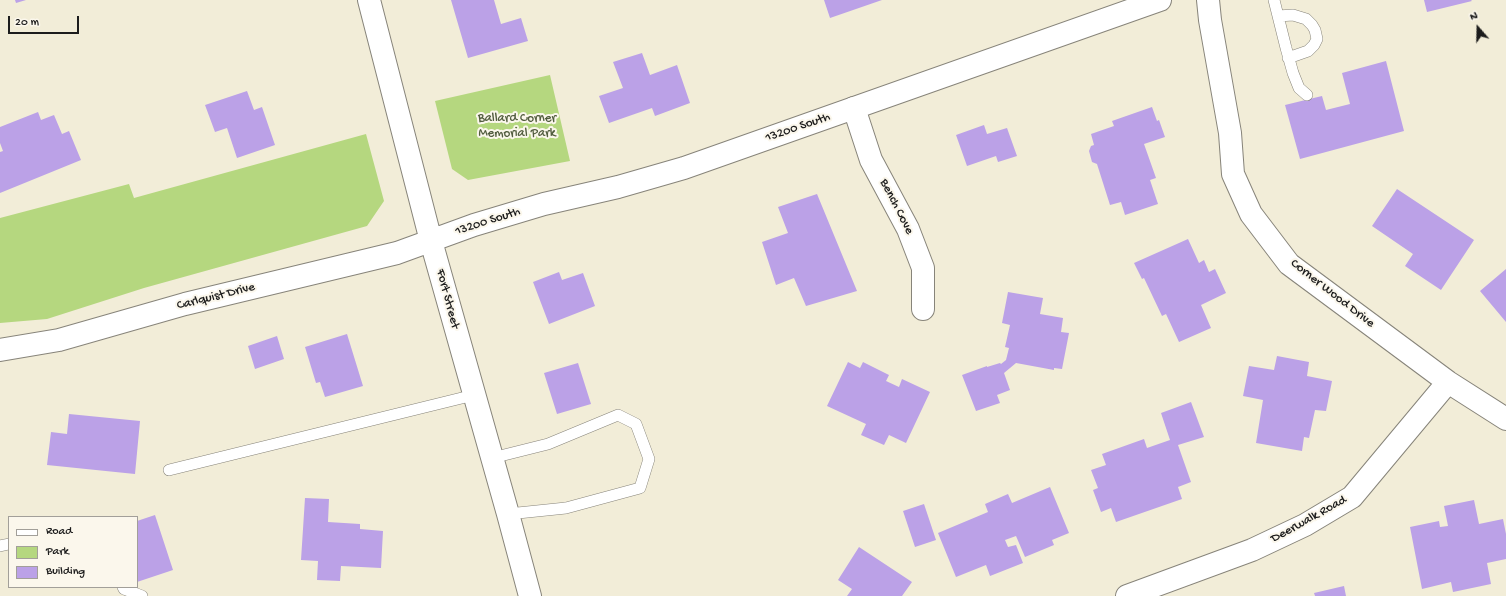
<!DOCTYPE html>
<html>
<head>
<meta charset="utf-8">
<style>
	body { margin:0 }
	#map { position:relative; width:1506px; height:596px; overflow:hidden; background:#f2edd8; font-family:"Gochi Hand",sans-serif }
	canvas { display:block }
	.legend { position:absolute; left:8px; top:516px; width:130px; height:72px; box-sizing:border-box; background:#fbf7ec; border:1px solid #a29f99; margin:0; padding:5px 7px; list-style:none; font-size:12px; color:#1c1c1c }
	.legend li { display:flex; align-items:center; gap:8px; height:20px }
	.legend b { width:20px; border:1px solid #a29f99 }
	.north { position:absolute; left:1458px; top:8px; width:40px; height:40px; -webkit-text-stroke:3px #fbf7ec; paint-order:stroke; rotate:340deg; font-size:11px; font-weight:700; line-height:16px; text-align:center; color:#1c1c1c }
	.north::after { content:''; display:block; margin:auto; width:14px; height:18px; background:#1c1c1c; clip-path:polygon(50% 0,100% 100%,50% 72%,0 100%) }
	.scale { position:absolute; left:8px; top:16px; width:71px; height:18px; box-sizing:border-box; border:2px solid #1c1c1c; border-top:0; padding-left:5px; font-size:12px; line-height:14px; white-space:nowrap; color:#1c1c1c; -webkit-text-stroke:3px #fbf7ec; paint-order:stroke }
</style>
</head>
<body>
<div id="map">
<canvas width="1506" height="596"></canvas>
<ul class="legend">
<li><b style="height:5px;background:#fff"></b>Road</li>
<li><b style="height:11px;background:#b5d77f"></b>Park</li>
<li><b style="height:11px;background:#bba1e7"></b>Building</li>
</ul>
<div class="north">N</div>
<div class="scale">20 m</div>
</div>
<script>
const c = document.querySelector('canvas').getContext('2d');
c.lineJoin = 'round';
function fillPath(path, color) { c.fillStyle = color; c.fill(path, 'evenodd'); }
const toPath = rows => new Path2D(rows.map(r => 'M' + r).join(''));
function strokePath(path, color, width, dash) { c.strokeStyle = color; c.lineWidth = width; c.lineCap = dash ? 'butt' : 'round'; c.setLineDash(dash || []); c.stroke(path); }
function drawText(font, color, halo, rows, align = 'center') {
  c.font = font + ' "Gochi Hand",sans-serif'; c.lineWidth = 4; c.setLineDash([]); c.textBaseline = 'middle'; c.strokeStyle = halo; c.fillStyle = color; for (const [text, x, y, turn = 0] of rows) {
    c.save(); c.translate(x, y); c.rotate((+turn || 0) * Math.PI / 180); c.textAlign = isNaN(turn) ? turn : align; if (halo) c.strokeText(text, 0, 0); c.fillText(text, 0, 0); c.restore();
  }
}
const green = toPath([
	[550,75,570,161,468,180,452,169,435,101],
	[366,134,384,201,367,226,144,288,47,319,0,323,0,218,129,184,134,198]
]);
const building = toPath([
	[15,0,26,0,16,3],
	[451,0,494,0,501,24,521,18,528,41,468,58],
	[824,0,882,0,830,18],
	[1424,0,1471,0,1472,1,1427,12],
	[642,53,650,75,677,65,690,103,655,116,652,108,609,123,599,96,623,88,613,62],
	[1386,61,1404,131,1300,159,1285,105,1322,96,1326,110,1350,104,1342,73],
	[247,91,254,110,262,107,275,145,237,158,227,128,215,132,205,105],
	[1152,107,1157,121,1159,120,1165,137,1144,144,1156,178,1150,180,1158,204,1125,215,1121,202,1110,205,1097,164,1092,162,1089,151,1091,146,1094,145,1091,134,1114,126,1112,121],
	[38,112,41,120,54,115,62,134,69,131,81,160,0,193,0,152,3,151,0,143,0,127],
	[984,125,987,134,1007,128,1017,156,998,162,996,156,967,166,956,135],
	[1397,189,1474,240,1441,290,1405,266,1413,254,1372,226],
	[817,194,857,291,806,306,794,278,776,285,762,242,788,233,778,207],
	[1188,239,1199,263,1204,260,1209,272,1215,269,1226,293,1201,305,1211,328,1179,342,1166,314,1162,316,1144,278,1142,279,1134,263],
	[1506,269,1506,322,1480,291],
	[559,272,562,280,583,273,595,306,549,324,533,282],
	[1008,292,1043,298,1040,314,1063,318,1061,332,1069,333,1062,369,1054,368,1054,370,1016,363,1004,373,1010,390,997,395,1000,403,976,411,962,375,987,366,987,367,1000,363,1001,364,1006,360,1009,348,1005,347,1010,325,1002,323],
	[347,334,363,386,325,397,320,382,316,383,305,347],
	[277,336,284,359,255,369,248,346],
	[1277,356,1309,362,1307,376,1332,381,1326,411,1315,410,1309,438,1304,437,1302,451,1256,443,1263,400,1243,396,1249,366,1274,370],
	[848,362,860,368,863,362,889,375,886,381,899,387,902,379,930,392,906,443,889,435,884,445,861,435,866,424,827,406],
	[578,363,591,404,557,414,544,373],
	[1191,402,1204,437,1178,445,1191,482,1178,487,1182,499,1116,522,1111,508,1101,512,1093,490,1098,488,1091,470,1106,465,1102,454,1144,439,1147,448,1170,440,1161,413],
	[69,414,140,421,135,474,47,465,51,432,67,434],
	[1050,487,1069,533,1052,540,1054,545,1025,557,1016,536,1005,540,1008,547,1016,545,1023,563,990,576,986,565,956,577,938,533,988,512,985,504,1008,494,1012,503],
	[305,498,329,499,328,522,360,524,360,529,383,531,381,568,341,566,340,581,317,580,318,561,301,560],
	[1474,500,1479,524,1503,519,1506,534,1506,559,1487,563,1491,584,1453,592,1451,582,1422,589,1410,527,1439,521,1440,527,1448,526,1444,506],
	[924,504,936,540,915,547,903,511],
	[155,515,173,570,137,582,137,521],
	[859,547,912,582,902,596,847,596,852,589,838,580],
	[1344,586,1346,596,1315,596,1314,593]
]);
const service = toPath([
	[1274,0,1286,48,1293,73,1299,88,1307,95],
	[1278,16,1293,15,1306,19,1312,25,1315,30,1317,39,1314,45,1308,51,1288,58],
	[492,458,548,444,618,415,636,424,649,459,640,488,566,508,508,514],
	[169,470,474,395],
	[0,546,9,544],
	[123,587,124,589,142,596]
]);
const minor = toPath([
	[1208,0,1210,20,1230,133,1233,174,1251,214,1289,264,1448,382,1506,419],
	[854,108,871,160,908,229,923,268,923,309],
	[1127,596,1252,550,1305,525,1352,497,1448,382]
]);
const tertiary = toPath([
	[369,0,431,241,508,514,530,596],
	[0,350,59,340,185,304,397,253,474,225,544,204,618,187,684,168,1160,0]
]);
const parkNames = [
	["Ballard Corner",517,119],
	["Memorial Park",517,134]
];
const streetNames = [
	["13200 South",798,128,-19],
	["Bench Cove",896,207,63],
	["13200 South",488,222,-18],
	["Corner Wood Drive",1332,294,38],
	["Carlquist Drive",216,297,-14],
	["Fort Street",447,299,75],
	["Deerwalk Road",1309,520,-29]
];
fillPath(green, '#b5d77f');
fillPath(building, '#bba1e7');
strokePath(service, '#87847a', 12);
strokePath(minor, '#87847a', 24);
strokePath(tertiary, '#87847a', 24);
strokePath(service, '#fff', 11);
strokePath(minor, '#fff', 22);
strokePath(tertiary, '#fff', 22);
drawText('13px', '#525d3f', '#fbf7ec', parkNames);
drawText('13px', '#1c1c1c', '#fbf7ec', streetNames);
</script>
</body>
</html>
